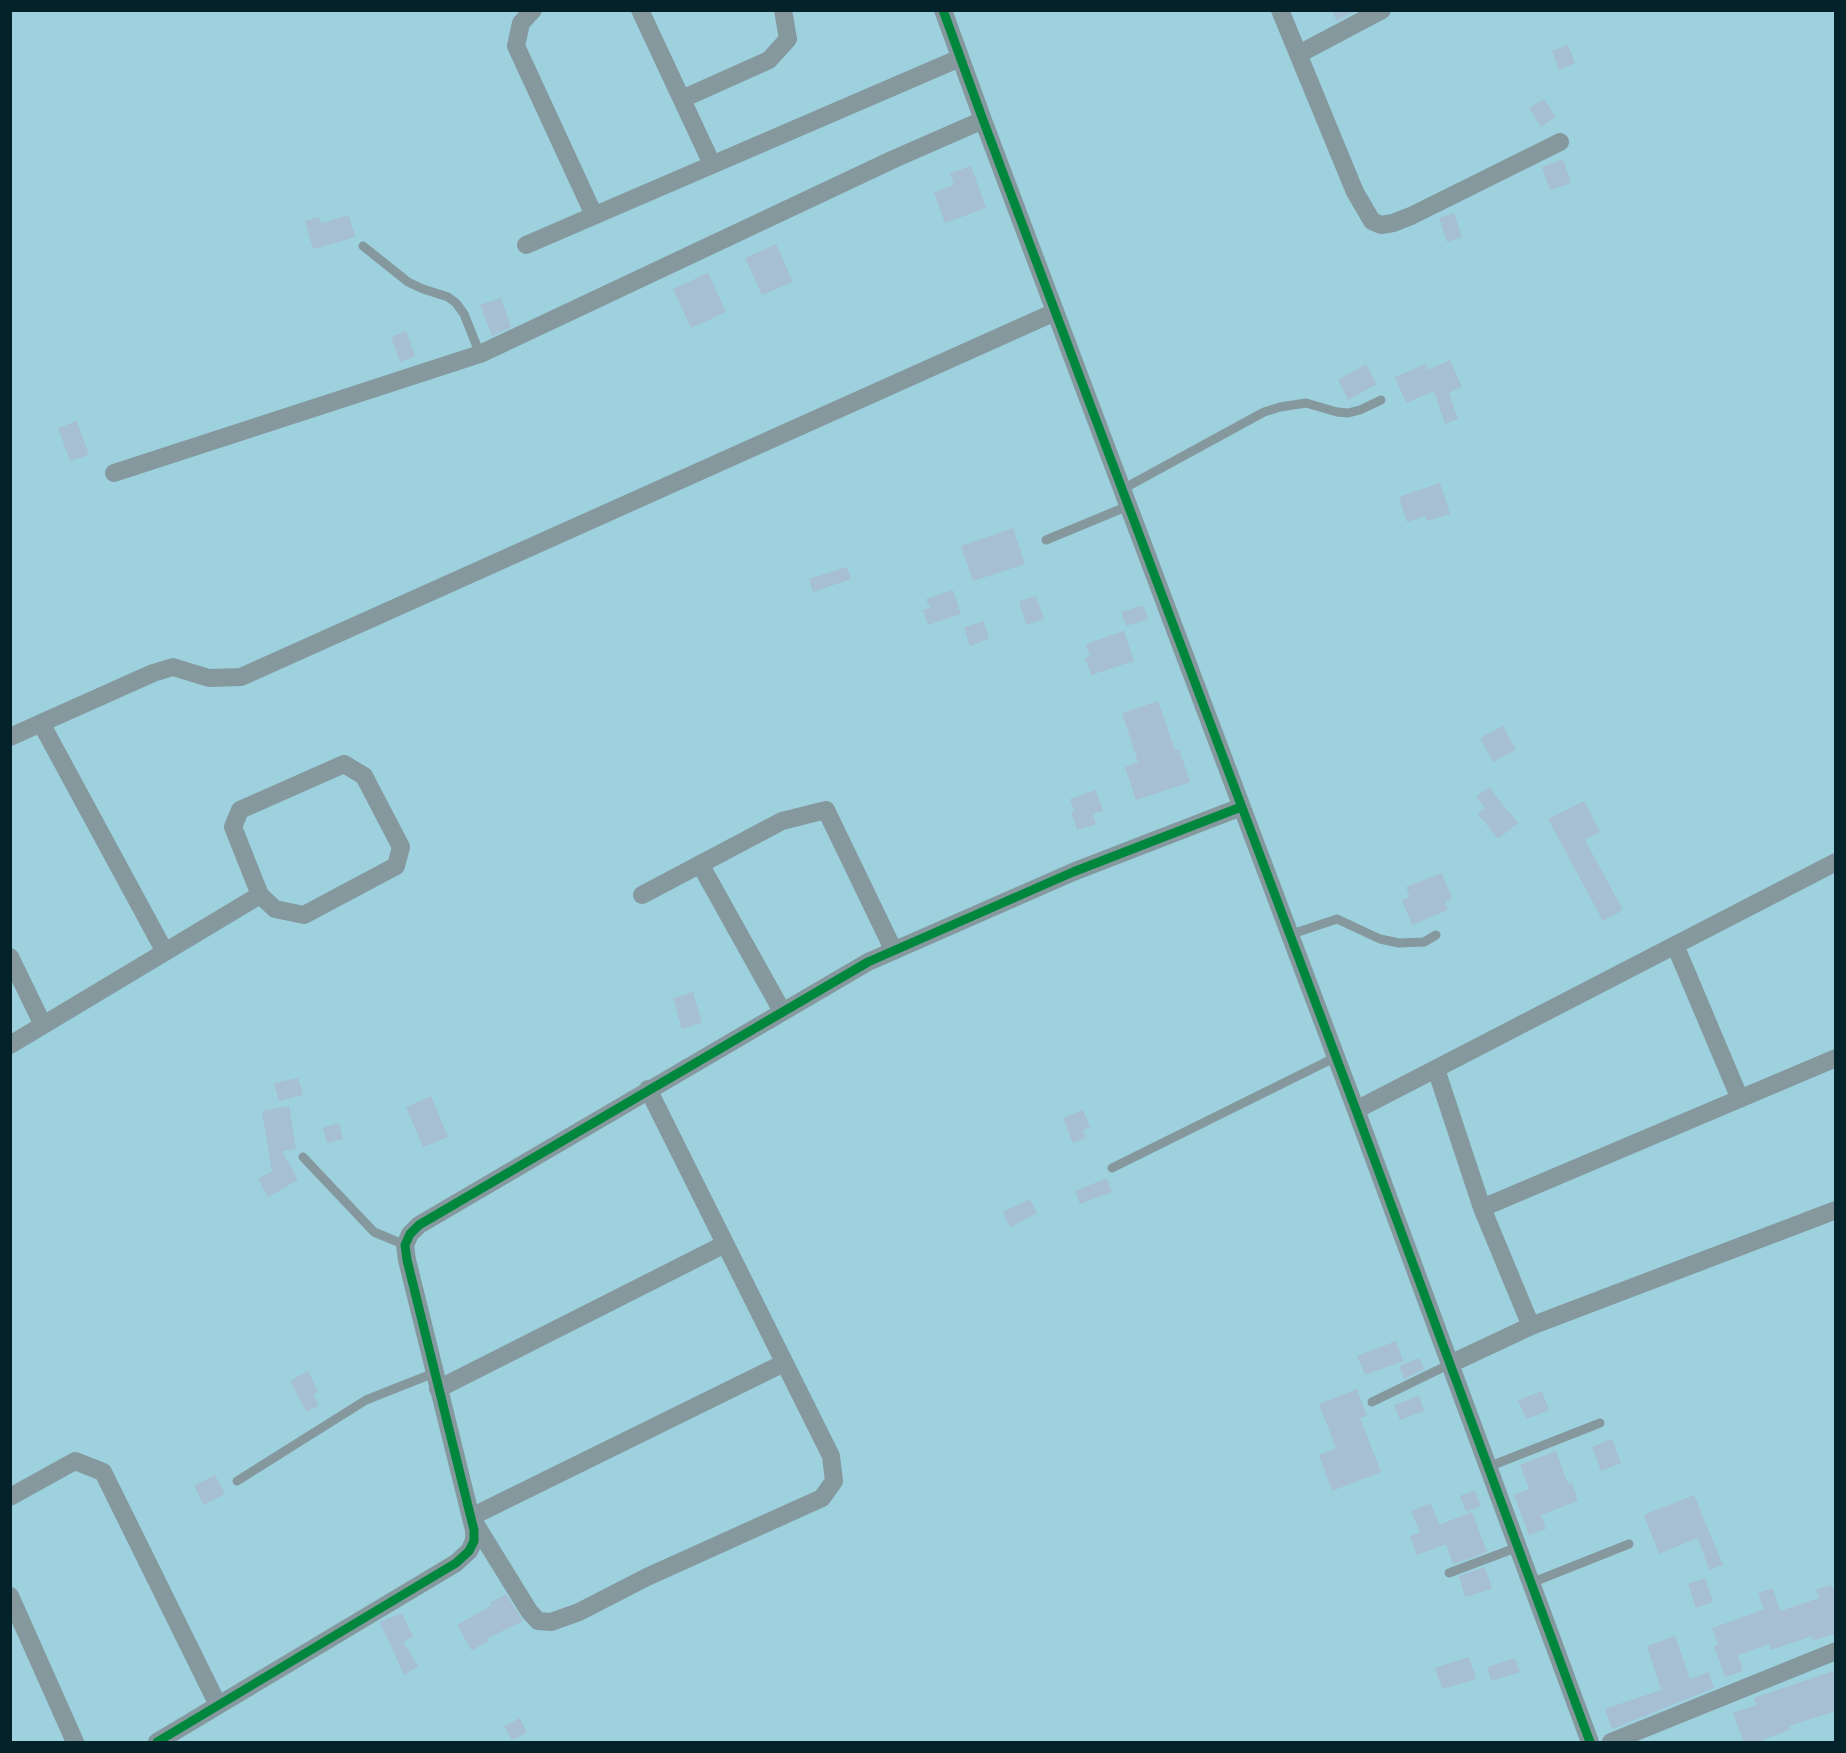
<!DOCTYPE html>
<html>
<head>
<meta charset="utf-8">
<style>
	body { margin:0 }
	#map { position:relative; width:1846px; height:1753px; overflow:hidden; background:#9dd1de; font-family:"Work Sans",sans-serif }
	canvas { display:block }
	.frame { position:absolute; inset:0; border:12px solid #03222a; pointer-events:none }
</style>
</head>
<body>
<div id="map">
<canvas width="1846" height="1753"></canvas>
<div class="frame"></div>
</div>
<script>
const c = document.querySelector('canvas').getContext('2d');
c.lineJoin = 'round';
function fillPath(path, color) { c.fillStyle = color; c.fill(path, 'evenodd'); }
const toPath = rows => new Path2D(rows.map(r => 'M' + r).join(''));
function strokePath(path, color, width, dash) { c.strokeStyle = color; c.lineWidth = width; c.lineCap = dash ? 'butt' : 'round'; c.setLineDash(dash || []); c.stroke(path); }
const building = toPath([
	[1331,10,1357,10,1337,21],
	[1568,45,1575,63,1559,70,1552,51],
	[1544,99,1556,117,1541,127,1529,108],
	[1563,159,1571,183,1550,190,1542,167],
	[971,166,986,208,945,223,934,192,954,185,950,173],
	[1454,213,1462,237,1447,242,1439,218],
	[349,215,355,237,313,249,305,221,319,217,321,223],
	[776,244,793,282,762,295,745,258],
	[708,273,726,312,691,328,673,289],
	[501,298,511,327,492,336,480,305],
	[406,331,415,356,400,362,391,337],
	[1450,360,1462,387,1449,393,1458,419,1445,424,1434,391,1406,403,1395,377,1426,364,1428,370],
	[1366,364,1377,384,1348,400,1338,380],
	[77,421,89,455,70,461,58,428],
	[1440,483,1450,514,1427,521,1425,516,1407,522,1399,497],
	[1013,528,1025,564,973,581,961,546],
	[847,567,851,579,813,592,809,579],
	[953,590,961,614,928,625,923,610,930,608,926,599],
	[1036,596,1044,619,1026,625,1019,601],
	[1143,605,1148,619,1126,626,1121,612],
	[984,621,989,639,970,646,964,627],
	[1124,631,1134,661,1091,675,1085,658,1090,657,1086,644],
	[1158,701,1175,750,1179,749,1190,782,1136,800,1125,767,1138,762,1122,713],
	[1503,726,1516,750,1493,762,1480,738],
	[1489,787,1518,823,1498,839,1478,814,1485,808,1476,797],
	[1096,790,1103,811,1093,814,1096,824,1077,830,1071,812,1074,811,1070,799],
	[1584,801,1600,832,1585,840,1623,910,1603,921,1548,819],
	[1442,873,1452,899,1445,902,1448,910,1412,925,1402,900,1410,897,1406,887],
	[693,992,702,1023,682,1029,673,998],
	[298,1078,303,1095,279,1101,274,1083],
	[431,1096,448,1137,423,1147,406,1107],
	[289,1106,296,1149,282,1151,298,1180,268,1197,258,1179,272,1171,262,1111],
	[1083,1110,1090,1127,1083,1130,1086,1138,1073,1143,1063,1118],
	[339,1123,343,1139,327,1143,323,1128],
	[1107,1178,1112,1192,1080,1204,1075,1191],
	[1030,1199,1037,1213,1010,1227,1003,1212],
	[1396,1341,1403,1361,1365,1375,1357,1356],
	[1420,1358,1424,1369,1404,1379,1399,1366],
	[308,1371,318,1392,313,1394,319,1406,307,1412,290,1381],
	[1357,1389,1367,1416,1360,1418,1381,1472,1332,1491,1319,1455,1336,1448,1319,1404],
	[1542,1391,1549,1410,1526,1419,1518,1400],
	[1419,1396,1424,1411,1400,1420,1394,1405],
	[1612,1439,1621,1463,1601,1471,1592,1447],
	[1556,1451,1568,1484,1572,1483,1578,1501,1541,1515,1546,1529,1529,1535,1514,1495,1529,1489,1520,1465],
	[215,1475,225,1494,204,1505,194,1486],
	[1475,1490,1481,1506,1466,1512,1460,1496],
	[1694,1495,1723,1565,1709,1570,1698,1538,1659,1554,1644,1515],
	[1431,1503,1439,1525,1472,1512,1487,1552,1453,1564,1446,1544,1417,1555,1410,1536,1420,1533,1411,1511],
	[1485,1567,1492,1589,1465,1597,1459,1576],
	[1705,1578,1713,1602,1696,1608,1688,1584],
	[1831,1585,1836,1597,1836,1633,1813,1641,1812,1636,1771,1650,1769,1644,1738,1655,1743,1671,1725,1677,1714,1646,1718,1645,1712,1628,1758,1612,1757,1611,1764,1609,1758,1593,1773,1588,1780,1611,1819,1598,1816,1590],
	[506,1594,523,1621,488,1638,489,1640,472,1651,457,1625,492,1605,490,1603],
	[402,1613,413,1637,403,1642,418,1666,404,1675,380,1622],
	[1675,1636,1690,1679,1709,1672,1714,1688,1612,1729,1605,1709,1661,1690,1647,1646],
	[1469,1657,1476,1679,1442,1689,1435,1668],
	[1515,1658,1520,1672,1491,1681,1487,1667],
	[1836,1670,1836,1711,1789,1726,1790,1730,1764,1739,1766,1743,1744,1743,1733,1713,1756,1705,1754,1698],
	[520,1718,527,1733,512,1740,504,1726]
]);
const service = toPath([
	[363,246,408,282,423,289,448,297,456,303,464,314,480,354],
	[1121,490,1264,412,1280,407,1306,403,1337,412,1348,413,1360,410,1381,400],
	[1046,540,1128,506],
	[1289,935,1337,919,1380,939,1399,943,1424,942,1436,935],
	[303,1157,374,1232,405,1245],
	[1112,1168,1336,1057],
	[1372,1402,1450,1364],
	[1488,1467,1600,1423],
	[237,1481,366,1400,434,1373],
	[1449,1573,1518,1547],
	[1531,1583,1629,1544]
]);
const minor = toPath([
	[533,10,521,23,516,46,594,215],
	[640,10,712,164],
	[943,10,983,120,1356,1110,1590,1742],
	[1280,10,1355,192,1372,221,1381,225,1393,223,1411,216,1560,142],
	[1299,54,1382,10],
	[682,99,769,60,788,39,783,10],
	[526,245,960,58],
	[114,473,480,354,894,159,983,120],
	[41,723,165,952],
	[10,737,153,673,173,667,209,678,241,677,1055,312],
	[344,764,364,776,401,847,396,866,304,915,275,909,260,895,233,827,240,810,344,764],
	[700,864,782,1011],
	[642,895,782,821,826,810,894,951],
	[1675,945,1740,1099],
	[10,957,43,1025],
	[10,1045,260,895],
	[1436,1069,1482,1208,1531,1326],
	[648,1089,831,1456,834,1481,822,1498,647,1577,579,1612,551,1622,538,1621,529,1611,471,1517,784,1363],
	[1356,1110,1836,862],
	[1482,1208,1836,1058],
	[1450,1364,1531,1326,1836,1210],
	[438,1389,725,1244],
	[10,1497,75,1461,103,1472,218,1705],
	[10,1596,75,1742],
	[157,1742,456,1563,469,1551,474,1541,474,1530,407,1260,405,1245,410,1234,419,1225,868,962,1073,872,1241,807],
	[1611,1742,1836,1651]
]);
const cycleway = toPath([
	[943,10,983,120,1356,1110,1590,1742],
	[157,1742,456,1563,469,1551,474,1541,474,1530,407,1260,405,1245,410,1234,419,1225,868,962,1073,872,1241,807]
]);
fillPath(building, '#a6bfd2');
strokePath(service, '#84989d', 9);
strokePath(minor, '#84989d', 18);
strokePath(cycleway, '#00873e', 9);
</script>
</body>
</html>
